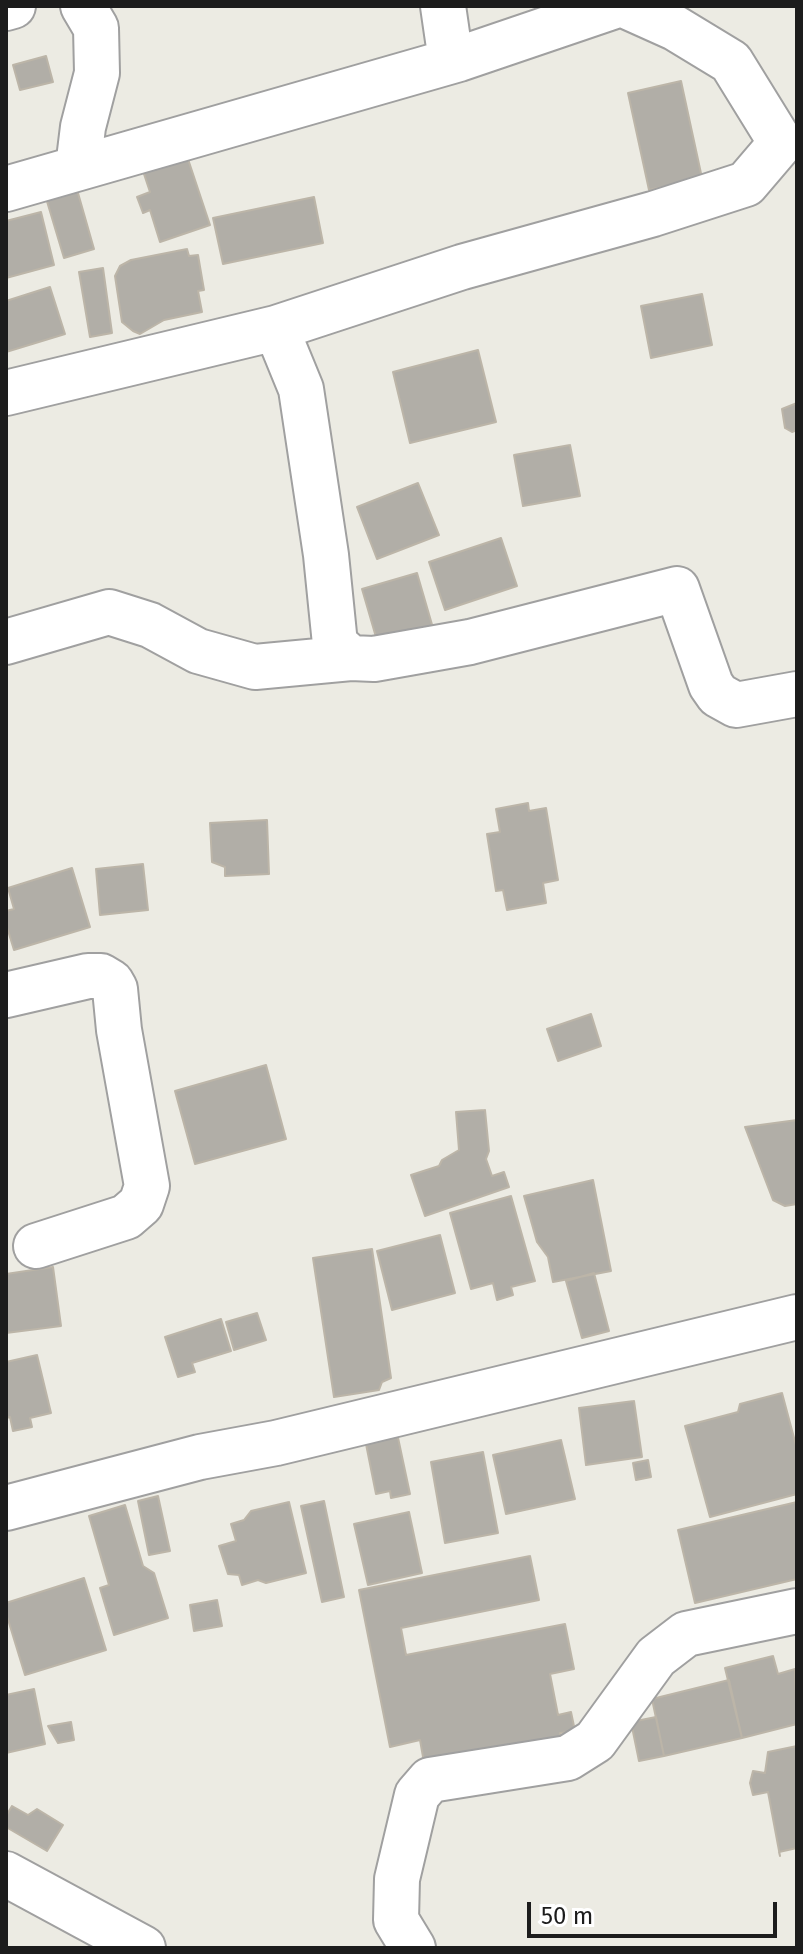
<!DOCTYPE html>
<html>
<head>
<meta charset="utf-8">
<style>
	body { margin:0 }
	#map { position:relative; width:803px; height:1954px; overflow:hidden; background:#ecebe3; font-family:"Fira Sans",sans-serif }
	canvas { display:block }
	.frame { position:absolute; inset:0; border:8px solid #1c1c1c; pointer-events:none }
	.scale { position:absolute; left:527px; top:1902px; width:250px; height:36px; box-sizing:border-box; border:4px solid #1c1c1c; border-top:0; padding-left:10px; font-size:24px; line-height:28px; white-space:nowrap; color:#1c1c1c; -webkit-text-stroke:6px #fff; paint-order:stroke }
</style>
</head>
<body>
<div id="map">
<canvas width="803" height="1954"></canvas>
<div class="frame"></div>
<div class="scale">50 m</div>
</div>
<script>
const c = document.querySelector('canvas').getContext('2d');
c.lineJoin = 'round';
function fillPath(path, color) { c.fillStyle = color; c.fill(path, 'evenodd'); }
const toPath = rows => new Path2D(rows.map(r => 'M' + r).join(''));
function strokePath(path, color, width, dash) { c.strokeStyle = color; c.lineWidth = width; c.lineCap = dash ? 'butt' : 'round'; c.setLineDash(dash || []); c.stroke(path); }
const building = toPath([
	[46,56,53,82,20,90,13,65,46,56],
	[681,81,702,178,649,190,628,93,681,81],
	[186,153,210,225,160,242,150,210,143,213,137,197,150,192,142,168,186,153],
	[74,179,94,249,64,258,43,188,74,179],
	[314,197,323,243,223,264,213,218,314,197],
	[41,212,54,265,6,278,6,221,41,212],
	[187,249,189,256,198,255,204,290,198,291,202,312,164,320,140,334,133,331,122,322,115,276,120,266,131,260,187,249],
	[103,268,112,333,90,337,79,272,103,268],
	[50,287,65,334,6,352,6,301,50,287],
	[702,294,712,345,651,358,641,306,702,294],
	[478,350,496,422,410,443,393,372,478,350],
	[797,403,797,430,792,432,785,428,782,409,797,403],
	[570,445,580,496,523,506,514,455,570,445],
	[418,483,439,535,377,559,357,507,418,483],
	[501,538,517,586,445,610,429,562,501,538],
	[417,573,433,628,378,644,362,589,417,573],
	[528,803,529,811,546,808,558,880,543,883,546,903,507,910,503,890,496,891,487,834,500,832,496,809,528,803],
	[267,820,269,874,225,876,225,867,212,862,210,823,267,820],
	[143,864,148,910,100,915,96,869,143,864],
	[72,868,90,927,14,950,6,924,6,911,14,909,8,888,72,868],
	[591,1014,601,1046,558,1061,547,1029,591,1014],
	[266,1065,286,1139,195,1164,175,1091,266,1065],
	[485,1110,489,1151,486,1159,492,1176,504,1172,509,1187,425,1216,411,1175,439,1166,442,1160,459,1150,456,1112,485,1110],
	[797,1120,797,1204,785,1206,773,1200,745,1127,797,1120],
	[593,1180,611,1271,553,1282,548,1257,537,1242,524,1196,593,1180],
	[511,1196,535,1281,511,1287,513,1295,497,1300,493,1283,471,1289,450,1213,511,1196],
	[440,1235,455,1293,392,1310,377,1251,440,1235],
	[372,1249,391,1378,382,1382,379,1390,334,1397,313,1258,372,1249],
	[53,1267,61,1326,6,1333,6,1274,53,1267],
	[594,1273,609,1331,582,1338,566,1281,594,1273],
	[257,1313,266,1340,234,1350,226,1322,257,1313],
	[221,1319,231,1351,192,1363,195,1372,178,1377,165,1337,221,1319],
	[37,1355,51,1413,30,1418,32,1427,13,1431,10,1417,6,1418,6,1362,37,1355],
	[782,1393,797,1449,797,1494,710,1517,685,1426,738,1412,740,1404,782,1393],
	[634,1401,642,1457,586,1465,579,1408,634,1401],
	[397,1433,410,1494,391,1498,390,1491,376,1494,365,1439,397,1433],
	[561,1440,575,1499,506,1514,493,1455,561,1440],
	[483,1452,498,1533,445,1543,431,1462,483,1452],
	[648,1460,651,1477,636,1480,633,1463,648,1460],
	[158,1496,170,1551,149,1555,138,1501,158,1496],
	[324,1501,344,1597,322,1602,301,1506,324,1501],
	[289,1502,306,1573,266,1583,258,1580,242,1585,239,1575,228,1574,219,1546,236,1541,231,1524,244,1520,251,1511,289,1502],
	[797,1502,797,1579,695,1603,678,1530,797,1502],
	[125,1505,143,1566,154,1573,168,1618,114,1635,100,1588,109,1585,89,1516,125,1505],
	[409,1512,422,1573,368,1585,354,1524,409,1512],
	[530,1556,539,1600,401,1628,406,1655,565,1624,574,1669,550,1674,558,1715,571,1712,575,1731,560,1733,562,1741,425,1768,420,1740,390,1747,359,1590,530,1556],
	[84,1578,106,1650,25,1675,6,1613,6,1603,84,1578],
	[217,1600,222,1626,194,1631,190,1605,217,1600],
	[773,1656,778,1674,795,1669,797,1724,742,1738,725,1668,773,1656],
	[729,1680,742,1738,664,1756,652,1699,729,1680],
	[34,1689,45,1744,6,1753,6,1695,34,1689],
	[656,1717,664,1756,639,1761,631,1722,656,1717],
	[71,1722,74,1740,58,1743,48,1726,71,1722],
	[797,1746,797,1848,779,1852,780,1856,768,1792,753,1795,750,1783,753,1771,765,1773,768,1752,797,1746],
	[12,1806,28,1815,37,1809,63,1825,47,1851,6,1827,6,1816,12,1806]
]);
const minor = toPath([
	[443,6,451,61],
	[6,8,13,6],
	[78,168,83,127,97,73,96,28,83,6],
	[6,189,459,59,615,6],
	[276,328,462,267,653,214,746,184,781,143,731,62,675,28,626,6],
	[6,393,276,328,301,389,326,555,335,644,351,658,374,659,470,642,677,589,711,685,718,695,736,705,797,694],
	[6,642,109,612,150,625,198,651,255,667,351,658],
	[6,995,88,976,101,976,111,982,115,989,119,1030,147,1186,141,1204,126,1217,36,1246],
	[6,1508,200,1457,276,1443,797,1317],
	[6,1874,143,1948],
	[413,1948,396,1920,397,1879,417,1795,430,1780,568,1758,595,1741,656,1657,686,1634,797,1611]
]);
fillPath(building, '#b1aea7');
strokePath(building, '#bcb5a8', 2);
strokePath(minor, '#a0a0a0', 48);
strokePath(minor, '#fff', 44);
</script>
</body>
</html>
